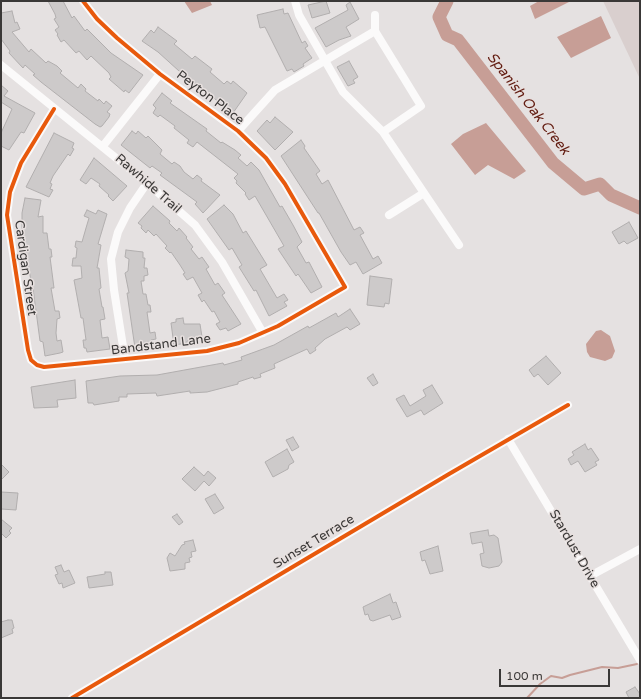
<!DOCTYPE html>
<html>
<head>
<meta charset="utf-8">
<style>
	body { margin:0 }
	#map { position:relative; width:641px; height:699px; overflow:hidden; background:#e5e1e1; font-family:"Varela Round",sans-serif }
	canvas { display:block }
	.frame { position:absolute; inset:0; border:2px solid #3a3837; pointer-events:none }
	.scale { position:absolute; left:499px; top:669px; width:111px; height:18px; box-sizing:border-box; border:2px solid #3a3837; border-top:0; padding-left:5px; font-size:12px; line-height:14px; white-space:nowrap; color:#3a3837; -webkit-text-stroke:3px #e7e0df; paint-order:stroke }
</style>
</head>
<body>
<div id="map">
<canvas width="641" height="699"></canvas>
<div class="frame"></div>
<div class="scale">100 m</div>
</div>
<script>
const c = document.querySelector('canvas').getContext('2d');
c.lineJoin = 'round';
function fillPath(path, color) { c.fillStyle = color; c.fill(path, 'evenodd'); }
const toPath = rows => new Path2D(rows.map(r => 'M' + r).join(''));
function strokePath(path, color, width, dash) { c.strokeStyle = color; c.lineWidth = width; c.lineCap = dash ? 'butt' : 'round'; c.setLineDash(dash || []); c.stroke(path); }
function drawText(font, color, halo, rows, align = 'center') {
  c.font = font + ' "Varela Round",sans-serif'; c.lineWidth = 3; c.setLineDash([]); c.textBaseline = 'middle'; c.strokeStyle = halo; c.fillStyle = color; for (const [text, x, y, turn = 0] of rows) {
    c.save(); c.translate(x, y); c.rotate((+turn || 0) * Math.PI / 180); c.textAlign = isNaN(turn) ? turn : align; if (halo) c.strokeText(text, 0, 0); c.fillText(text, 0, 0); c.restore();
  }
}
const built = toPath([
	[603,1,640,1,640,79]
]);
const water = toPath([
	[184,1,210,1,212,5,192,13],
	[539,1,571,1,535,19,530,6],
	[601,16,611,38,571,58,557,37],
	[486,123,526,171,514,179,488,165,475,175,451,144,463,134],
	[601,330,610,336,615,351,612,358,605,361,590,357,587,352,586,344,596,331]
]);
const stream = toPath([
	[527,698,540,684,551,676,562,678,570,675,602,667,618,668,637,664]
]);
const river = toPath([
	[447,1,439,17,447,35,458,40,553,163,584,189,600,184,611,195,640,208]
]);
const building = toPath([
	[48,1,63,1,72,18,74,16,85,31,87,29,111,53,143,75,129,93,125,90,124,92,109,79,111,77,109,73,91,56,87,60,79,51,76,53,64,40,61,42,57,35,58,34,55,30,59,27,54,19,56,18,55,14,48,1],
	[326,1,330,13,312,18,308,5,326,1],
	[350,2,359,19,346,27,351,36,339,40,326,47,315,28,348,10,346,5,350,2],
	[283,9,284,14,288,13,302,43,305,41,308,46,305,48,312,58,303,64,304,66,294,72,292,69,287,71,265,27,260,28,257,15,283,9],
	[12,11,15,23,17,22,20,29,12,32,29,52,31,49,46,63,48,61,57,66,62,71,60,73,78,88,81,84,86,89,85,91,98,101,99,99,104,104,106,101,112,106,107,112,110,114,109,117,102,126,100,127,95,124,41,82,33,75,35,74,25,65,23,68,9,53,10,51,1,39,1,13,12,11],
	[158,27,177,41,174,44,192,59,195,56,212,69,210,72,224,84,227,81,231,84,233,81,247,93,233,113,179,71,158,52,142,41,151,30,154,33,158,27],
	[349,61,358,77,353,80,355,83,348,86,337,67,349,61],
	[1,85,8,91,4,96,35,113,24,133,21,132,9,150,1,146,1,133,12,109,1,102,1,85],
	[162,93,172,101,170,103,207,129,206,131,221,143,222,142,235,150,241,155,238,158,247,166,251,162,259,170,280,207,282,206,293,225,302,242,297,247,306,263,309,262,322,287,311,293,298,274,296,276,278,249,284,246,255,196,249,200,245,194,246,193,236,183,237,181,234,178,238,174,197,142,193,147,187,143,189,140,174,128,175,126,160,115,158,117,153,113,156,108,153,105,162,93],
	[275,117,293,132,275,150,257,131,267,120,270,123,275,117],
	[132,131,136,134,138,131,146,138,148,136,162,150,160,154,172,164,174,162,180,166,184,172,193,179,197,175,202,179,201,181,220,195,203,213,195,204,197,202,160,175,162,173,152,166,150,168,121,145,132,131],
	[54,133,74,143,72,148,74,149,70,156,68,154,53,176,50,183,52,184,50,189,53,190,49,197,26,187,54,133],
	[301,140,305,146,304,148,320,171,316,174,322,184,328,180,354,230,360,227,364,233,360,235,373,259,378,256,382,263,363,274,356,262,350,265,341,252,319,213,318,213,281,156,301,140],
	[94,158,127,186,113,201,108,196,109,195,99,186,100,184,91,178,86,184,80,180,94,158],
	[25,198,41,200,38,217,43,216,43,233,47,233,49,249,51,249,52,257,50,257,54,288,51,288,55,311,59,311,60,318,57,319,56,333,57,341,61,340,63,352,60,353,45,356,43,342,40,341,32,281,31,281,22,230,22,213,25,198],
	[224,205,233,214,243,233,246,231,267,265,260,269,277,298,284,294,288,300,284,302,287,306,269,316,256,290,254,291,239,267,242,265,232,248,229,250,207,219,224,205],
	[153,206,170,221,169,223,177,231,179,228,187,237,186,238,193,247,191,249,199,259,202,257,209,267,206,269,215,285,218,283,225,293,222,295,241,324,228,331,226,328,220,330,216,324,220,322,214,311,212,312,204,300,202,302,198,295,202,293,193,277,187,280,183,274,185,273,180,265,171,252,170,253,165,248,167,246,156,234,154,236,148,230,146,233,141,228,142,226,138,223,153,206],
	[87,210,96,214,98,210,107,214,98,244,101,245,97,268,99,268,101,288,99,289,102,307,103,307,105,319,100,320,102,338,108,337,110,349,87,352,86,348,84,348,83,340,86,340,83,318,81,318,74,280,82,278,81,266,72,266,73,258,76,258,77,248,75,247,76,241,82,242,86,228,89,218,84,216,87,210],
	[629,222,638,238,627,244,624,241,619,244,612,232,629,222],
	[126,250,143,252,143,258,145,258,144,268,147,268,148,275,144,276,144,281,141,281,143,294,146,294,148,305,150,305,151,312,147,312,150,333,155,332,156,339,151,340,150,345,147,347,135,348,127,293,129,293,125,273,128,271,129,259,125,257,126,250],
	[370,276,392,279,389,304,385,303,384,307,367,305,370,276],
	[350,309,360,324,350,330,347,327,325,339,315,348,316,350,310,354,307,349,274,364,275,368,260,374,261,377,254,379,253,377,238,382,238,384,207,392,190,393,190,391,157,396,156,393,127,394,127,397,119,397,119,401,94,405,93,403,88,403,86,381,120,376,157,375,223,363,224,365,242,360,241,357,274,345,308,326,309,328,336,313,338,317,350,309],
	[183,318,184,324,200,324,202,337,187,341,187,343,174,345,171,323,176,322,176,319,183,318],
	[546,356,561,373,548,385,538,374,534,377,529,370,546,356],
	[373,374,378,383,373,386,367,378,373,374],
	[75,380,76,398,57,400,58,407,34,408,31,387,75,380],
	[432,385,443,403,424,415,421,410,407,417,396,399,404,395,410,406,426,396,423,390,432,385],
	[293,437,299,447,292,451,286,440,293,437],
	[585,444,588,450,591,448,599,460,595,462,597,465,585,472,578,461,571,465,568,459,574,455,572,452,585,444],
	[287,449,294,462,289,465,288,469,273,477,265,462,287,449],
	[1,464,9,472,1,480,1,464],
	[194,467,204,476,208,471,216,478,209,486,204,481,195,491,182,479,194,467],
	[1,492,18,493,16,510,1,509,1,492],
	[215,494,224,508,214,514,205,499,215,494],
	[177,514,183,522,179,525,172,517,177,514],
	[1,519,12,528,9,531,11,533,6,538,1,533,1,519],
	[488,530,489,536,494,535,498,538,502,562,499,566,489,568,482,566,480,554,484,553,482,542,472,544,470,533,488,530],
	[193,540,196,551,191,552,192,557,189,558,190,562,185,563,185,569,170,571,167,558,170,553,175,556,182,545,185,544,184,542,193,540],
	[438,546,443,571,430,574,425,560,422,561,420,552,438,546],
	[61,565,64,572,69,570,75,583,63,588,62,583,59,584,55,575,58,574,55,567,61,565],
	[105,572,111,572,113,585,89,588,87,577,105,574,105,572],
	[390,594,393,603,396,602,401,617,392,620,390,615,373,621,370,620,368,614,365,615,363,607,390,594],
	[8,620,12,620,14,628,12,629,13,633,1,638,1,622,8,620],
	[635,687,640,694,640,698,629,698,626,692,635,687]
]);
const minor = toPath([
	[295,1,299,15,343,92,383,132,459,245],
	[375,31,375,15],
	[1,65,147,183,195,225,222,262,263,333],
	[54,109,21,163,10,192,7,215,28,350,31,360,37,365,44,367,207,351,239,343,278,326,345,287,285,184,266,158,238,131,160,74,117,38,97,19,83,1],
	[238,131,275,90,375,31,421,106,383,132],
	[103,146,160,74],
	[389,215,424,193],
	[125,359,114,290,111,259,118,232,130,208,147,183],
	[508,439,640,660],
	[590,576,640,549],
	[72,698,449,474,568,405]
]);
const cycleway = toPath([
	[54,109,21,163,10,192,7,215,28,350,31,360,37,365,44,367,207,351,239,343,278,326,345,287,285,184,266,158,238,131,160,74,117,38,97,19,83,1],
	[72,698,449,474,568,405]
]);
const streetNames = [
	["Peyton Place",210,98,37],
	["Rawhide Trail",148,184,41],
	["Cardigan Street",25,268,82],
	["Bandstand Lane",161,345,-7],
	["Sunset Terrace",314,542,-31],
	["Stardust Drive",574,549,60]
];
const waterNames = [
	["Spanish Oak Creek",528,104,52]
];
fillPath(built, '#d9cfce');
fillPath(water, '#c79e96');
strokePath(stream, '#c79e96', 2);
strokePath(river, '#c79e96', 13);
fillPath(building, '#cdcaca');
strokePath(building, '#b1aeae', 1);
strokePath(minor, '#fbfafa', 8);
strokePath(cycleway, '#e8590c', 4);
drawText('13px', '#3a3837', '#e7e0df', streetNames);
drawText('italic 14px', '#611b10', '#e7e0df', waterNames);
</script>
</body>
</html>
